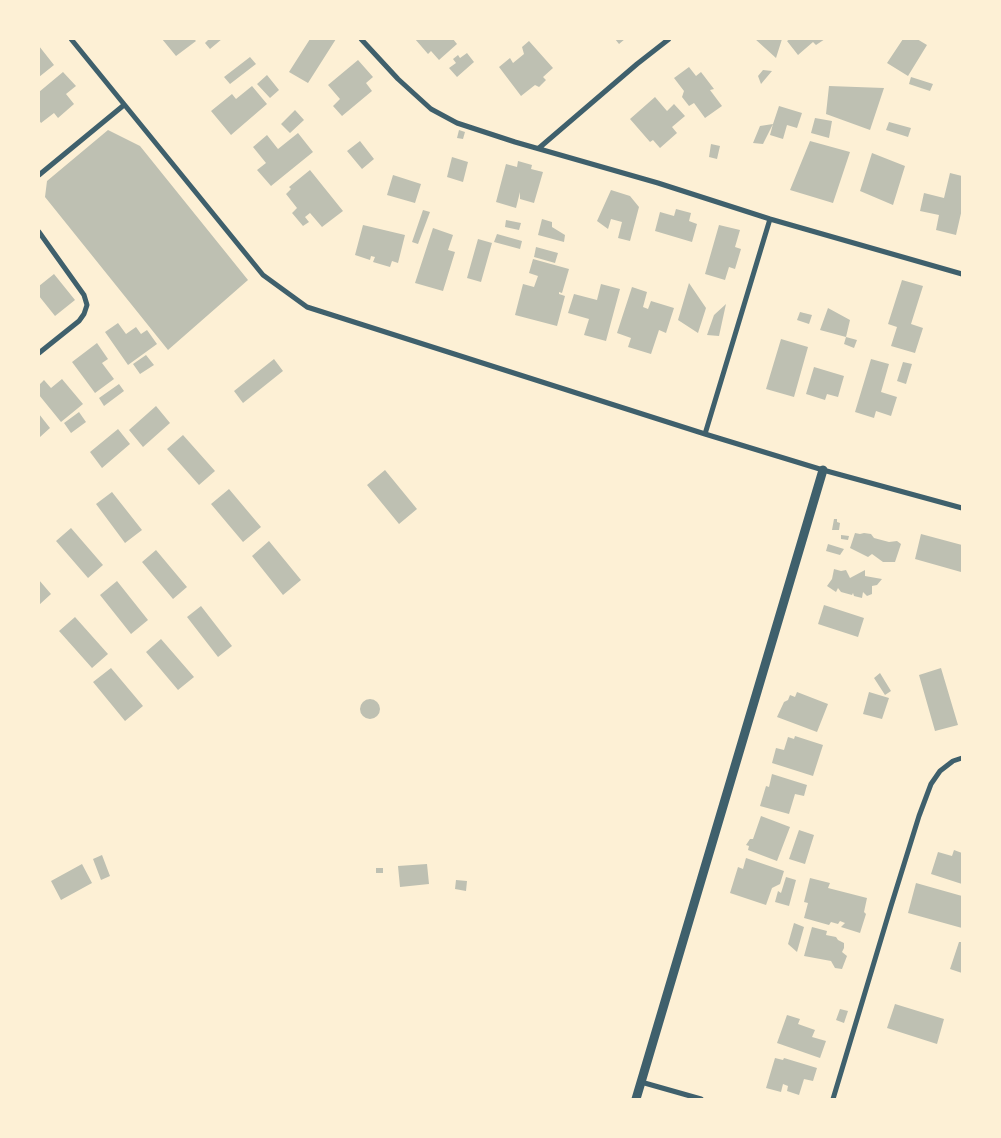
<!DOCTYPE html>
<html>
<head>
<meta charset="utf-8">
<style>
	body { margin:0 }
	#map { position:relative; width:1001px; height:1138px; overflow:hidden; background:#fdf0d5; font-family:Lato,sans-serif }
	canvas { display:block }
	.frame { position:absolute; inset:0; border:40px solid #fdf0d5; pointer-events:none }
</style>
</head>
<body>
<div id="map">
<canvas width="1001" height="1138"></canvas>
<div class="frame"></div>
</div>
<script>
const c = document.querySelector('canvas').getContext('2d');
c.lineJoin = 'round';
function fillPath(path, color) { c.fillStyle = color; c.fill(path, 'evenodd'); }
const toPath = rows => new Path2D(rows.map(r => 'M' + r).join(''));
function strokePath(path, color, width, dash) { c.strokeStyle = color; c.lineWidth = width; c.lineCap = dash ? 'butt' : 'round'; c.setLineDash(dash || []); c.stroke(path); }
const building = toPath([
	[162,39,194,39,196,41,176,56],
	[209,39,222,39,210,49,205,43],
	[310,39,336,39,308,83,289,72],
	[415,39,453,39,457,44,439,60,431,51,428,54],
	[615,39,625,39,619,44],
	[755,39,782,39,776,58],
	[790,39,825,39,816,45,813,42,798,55,787,41],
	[903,39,917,39,927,45,908,76,887,63],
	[529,41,553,68,543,77,546,80,539,87,535,85,521,96,499,67,510,58,513,63,524,54,522,47],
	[39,46,54,65,39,77],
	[467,53,474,62,457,77,449,68,456,63,453,59,458,55,460,58],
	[250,57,256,64,230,84,224,77],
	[358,60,373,77,366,83,372,91,342,116,333,106,340,99,328,85],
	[689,67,696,76,701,72,714,89,710,90,722,106,705,118,694,103,689,106,682,97,684,91,674,78],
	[763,70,772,71,761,84,758,76],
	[63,72,76,86,66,94,74,104,58,118,54,113,41,123,39,120,39,92],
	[267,75,279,90,270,98,257,84],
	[911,77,933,84,930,91,909,84],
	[252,86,267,104,231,135,211,111,232,94,236,99],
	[829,86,884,88,870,130,826,114],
	[655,97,667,111,674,104,685,116,672,127,677,133,660,148,653,140,650,142,630,119],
	[779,106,802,113,797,128,787,125,783,139,770,135,773,124,763,144,753,143,760,126,773,124],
	[295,110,304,120,290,133,281,124],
	[815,118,832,121,829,138,811,133],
	[889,122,911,128,908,137,886,130],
	[108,130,140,146,248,280,168,350,45,197,47,181],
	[459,130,465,132,463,139,457,138],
	[298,133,313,152,271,186,257,170,266,163,253,147,267,135,278,149],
	[360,141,374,159,362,169,347,151],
	[810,141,850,152,833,203,790,190],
	[711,144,720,146,717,159,709,157],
	[872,153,905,166,893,205,860,191],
	[452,157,468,162,463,182,447,177],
	[518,161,532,165,531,169,543,172,534,203,520,199,520,192,516,208,496,202,506,164,517,167],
	[310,170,343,211,322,227,310,213,305,217,309,222,303,226,292,213,297,208,286,194,291,189,289,187],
	[950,173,962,176,962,209,956,235,936,230,939,215,920,211,924,193,944,198],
	[393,175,421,184,415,203,387,195],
	[611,190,630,196,639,207,630,241,618,238,622,222,611,219,608,229,597,221],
	[676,209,691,213,689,221,697,224,692,242,655,231,660,212,674,216],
	[423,210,430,212,418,244,412,242],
	[542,219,552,222,552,227,565,235,564,242,538,235],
	[506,220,521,223,519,230,505,227],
	[363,225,405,235,398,263,392,261,390,267,373,262,375,257,371,256,370,260,355,255],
	[719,225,740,230,735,247,741,249,735,269,729,267,725,280,705,274],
	[433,228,453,235,448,250,455,252,443,291,415,283],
	[497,234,522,241,520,249,494,242],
	[478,239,492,243,481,282,467,278],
	[536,247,558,253,555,263,534,257],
	[533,259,569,269,562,293,559,292,559,294,565,296,557,326,515,315,523,284,534,287,538,276,529,273],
	[54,274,75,300,55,316,39,296,39,286],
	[902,280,923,286,911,324,923,328,915,353,891,346,897,327,888,324],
	[689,283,706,308,698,333,678,320],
	[601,284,620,289,606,341,584,335,589,319,568,313,574,294,597,300],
	[632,287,647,292,643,307,648,309,651,301,674,308,666,333,659,330,651,354,628,347,631,338,617,333],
	[726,304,719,336,707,335,714,315],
	[828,308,850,320,846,337,857,340,854,348,844,344,846,337,820,330],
	[800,312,812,315,809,324,797,320],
	[118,323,126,334,136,327,141,334,147,330,157,344,128,365,105,332],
	[781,339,808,347,794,397,766,389],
	[97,343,108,359,102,363,114,379,95,393,72,362],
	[146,355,154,365,140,374,133,364],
	[274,359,283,371,243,403,234,391],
	[871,359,889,364,881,392,897,397,891,416,876,411,874,418,855,412],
	[903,362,912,364,906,384,897,381],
	[814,367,844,376,838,397,827,394,825,400,806,394],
	[62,379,83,404,61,422,39,395,39,385,44,380,51,388],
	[119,384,124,391,104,406,99,398],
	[156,406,170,423,143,447,129,430],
	[79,412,86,422,71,433,64,423],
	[39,414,50,428,40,437,39,436],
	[118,429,130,444,102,468,90,452],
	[183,435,215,471,199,485,167,449],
	[385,470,417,509,399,524,367,485],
	[229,489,261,527,243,542,211,504],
	[112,492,142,530,125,543,96,504],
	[834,519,837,519,837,522,840,523,839,530,832,530],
	[71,528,103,565,88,578,56,541],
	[855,533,860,534,864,533,871,534,874,538,889,542,897,541,901,544,895,562,883,562,872,554,868,557,850,548],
	[921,534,962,545,962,566,961,572,915,559],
	[841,535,849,536,848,540,841,539],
	[269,541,301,580,283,595,252,556],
	[828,544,844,549,840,555,826,551],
	[156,550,187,587,173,599,142,562],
	[834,569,841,571,846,570,850,578,865,570,865,576,882,579,877,585,872,586,872,594,867,596,863,592,862,598,854,596,853,593,852,595,841,592,838,588,836,592,827,586,832,579],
	[39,580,51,594,39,605],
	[117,581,148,620,131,634,100,595],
	[824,605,864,618,858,637,818,624],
	[201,606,232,646,218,657,187,617],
	[75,617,108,654,92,668,59,631],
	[161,639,194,677,178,690,146,652],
	[111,668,143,706,125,721,93,682],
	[941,668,958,725,935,731,919,675],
	[880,673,891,691,885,695,874,678],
	[797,692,828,704,817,732,777,717,784,702,788,700,790,695,795,697],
	[869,692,889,698,882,719,863,714],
	'360 709a10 10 0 1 1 20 0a10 10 0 1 1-20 0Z',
	[795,736,823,745,813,776,772,763,776,748,784,750,788,737,794,739],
	[772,774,807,785,804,796,795,794,789,814,760,806,766,786,769,787],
	[761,816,790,827,777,861,748,850,749,846,746,845,750,839,753,839],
	[799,830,814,835,805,864,789,859],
	[954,850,962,853,962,884,931,874,938,852,952,856],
	[102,855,110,876,101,880,93,859],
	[746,858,784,871,780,884,772,888,766,905,730,893,738,867,743,869],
	[82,864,92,883,61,900,51,881],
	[427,864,429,884,400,887,398,866],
	[376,868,383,868,383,873,376,873],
	[786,877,796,880,789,906,775,902,778,891,781,893],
	[810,878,830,883,828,888,867,898,864,912,866,914,860,933,841,927,845,923,840,921,838,924,831,922,829,925,804,918,808,903,804,902],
	[456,880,467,881,466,891,455,889],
	[916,883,962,896,962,928,908,913],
	[794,923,804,927,797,952,788,944],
	[812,927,827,931,826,935,836,937,838,940,844,943,844,948,842,952,847,956,842,969,835,968,831,961,804,956],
	[959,942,962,942,962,973,950,969],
	[895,1004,944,1019,937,1044,887,1028],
	[840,1009,848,1011,844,1023,836,1020],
	[787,1015,800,1019,798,1024,815,1030,812,1037,826,1041,820,1058,777,1043],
	[775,1058,783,1060,784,1058,817,1068,813,1081,804,1079,799,1095,787,1091,788,1086,783,1084,781,1092,766,1088]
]);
const minor = toPath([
	[71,39,263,275,307,307,705,434,823,470,962,508],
	[361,39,398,79,431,109,457,123,515,142,658,183,770,219,962,274],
	[539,148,637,64,669,39],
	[39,175,124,105],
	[39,232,84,295,87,305,84,314,79,321,39,353],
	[705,434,770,219],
	[641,1082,701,1099],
	[833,1099,891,906,919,816,931,784,940,771,953,761,962,758]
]);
const tertiary = toPath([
	[636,1099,823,470]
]);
fillPath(building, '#bec0b2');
strokePath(minor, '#3f606c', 5);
strokePath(tertiary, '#3f606c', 9);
</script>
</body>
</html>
